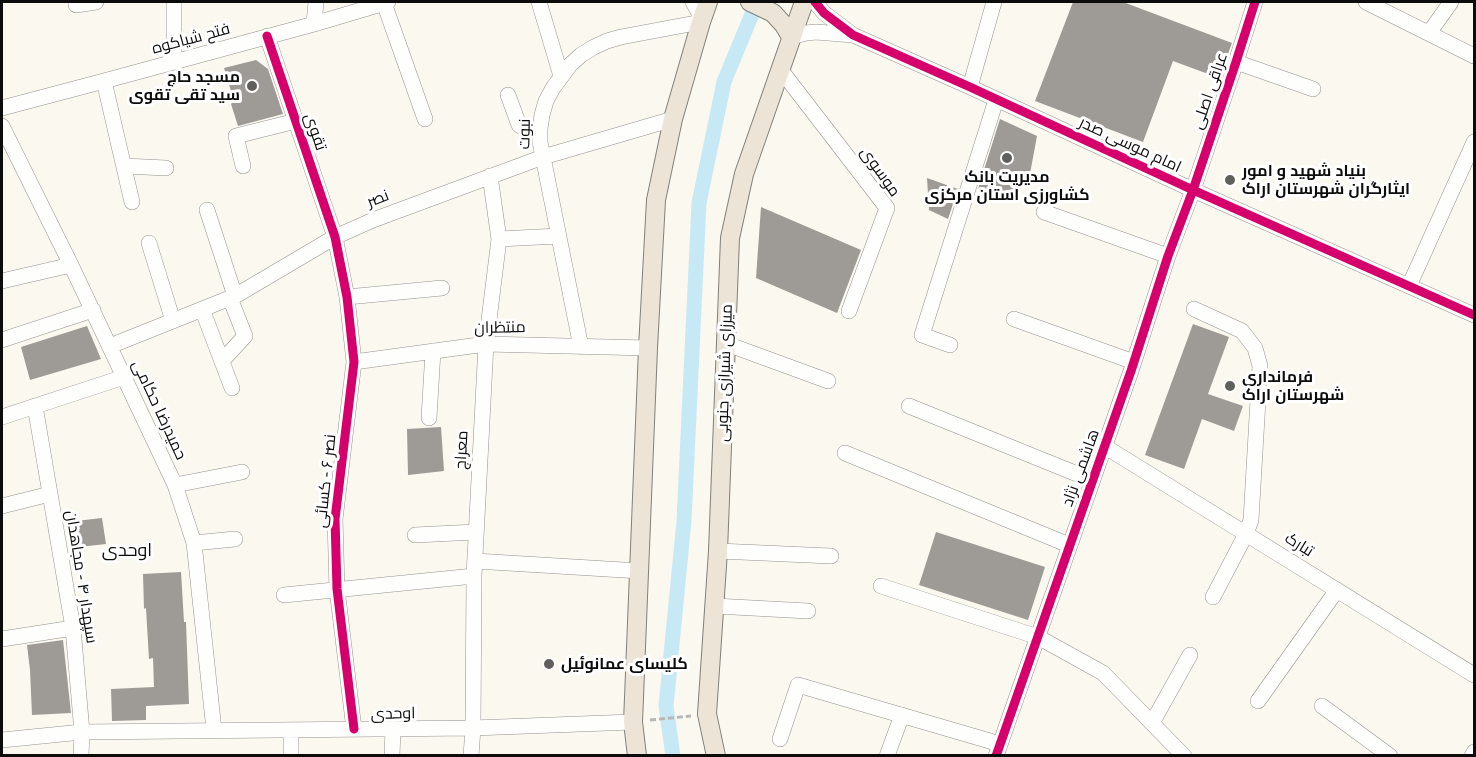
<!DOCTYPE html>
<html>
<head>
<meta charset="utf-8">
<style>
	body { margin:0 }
	#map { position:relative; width:1476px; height:757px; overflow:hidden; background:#fbf8f0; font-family:"Noto Serif",serif }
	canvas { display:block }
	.frame { position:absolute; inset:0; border:3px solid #0c0c0c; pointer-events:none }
</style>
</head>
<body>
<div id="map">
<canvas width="1476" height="757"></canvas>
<div class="frame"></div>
</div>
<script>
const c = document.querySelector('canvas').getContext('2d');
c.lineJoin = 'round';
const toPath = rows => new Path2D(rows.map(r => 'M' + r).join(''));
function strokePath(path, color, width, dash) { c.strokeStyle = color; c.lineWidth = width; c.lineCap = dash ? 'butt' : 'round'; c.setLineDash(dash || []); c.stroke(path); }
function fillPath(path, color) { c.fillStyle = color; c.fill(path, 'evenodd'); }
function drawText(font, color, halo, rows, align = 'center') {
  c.font = font + ' "Noto Serif",Cairo,serif'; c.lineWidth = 6; c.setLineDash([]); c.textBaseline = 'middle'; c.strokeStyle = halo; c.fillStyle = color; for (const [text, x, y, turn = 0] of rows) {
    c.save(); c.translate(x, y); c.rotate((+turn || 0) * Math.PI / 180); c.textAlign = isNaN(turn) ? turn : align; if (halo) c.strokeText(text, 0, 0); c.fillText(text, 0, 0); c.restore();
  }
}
const canal = toPath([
	[673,756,666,706,684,521,699,203,724,82,757,2]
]);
const building = toPath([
	[1073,2,1123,2,1232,43,1219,78,1173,61,1143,142,1035,101],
	[256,60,268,69,283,114,238,126,231,104,234,101,224,68],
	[1000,119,1037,136,1029,179,1022,179,1016,202,978,189],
	[927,178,958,189,948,219,929,210],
	[761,207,861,250,837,313,756,278],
	[1193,324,1229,337,1208,394,1243,406,1234,431,1202,419,1184,469,1145,455],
	[87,326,101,359,30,380,21,347],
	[441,427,444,471,408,475,407,429],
	[102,518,106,544,70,548,67,522],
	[936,532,1045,567,1028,620,919,585],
	[181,572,184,622,186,622,189,704,146,706,146,720,112,721,111,689,154,687,153,658,149,659,146,608,144,609,143,574],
	[63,640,71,713,32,715,30,670,27,645]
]);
const path = toPath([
	[650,720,691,716]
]);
const minor = toPath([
	[539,2,561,76],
	[693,2,702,18],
	[815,2,824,13,853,35,970,87,1193,190,1474,315],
	[1366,2,1474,56],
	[384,3,425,119],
	[76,5,96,2],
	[314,24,316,2],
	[1429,33,1451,2],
	[267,36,335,237,347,297,354,362,335,519,337,589,354,729],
	[791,37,806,33,816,32,853,35],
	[174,62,174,2],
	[1236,62,1313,89],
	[780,69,887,208,849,311],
	[104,81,132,202],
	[970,87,994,2],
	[508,95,519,125,526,129,540,129],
	[2,108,104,81,314,24,388,2],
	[2,126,71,265,175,485,194,543,214,730],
	[124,166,166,168],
	[243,166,236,136,296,121],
	[207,210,235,296],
	[1044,212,1168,256],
	[499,239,559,236],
	[149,243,173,321],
	[2,281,71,265],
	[1409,286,1474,142],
	[347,297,442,288],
	[202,309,232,388],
	[1194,309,1242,331,1255,348,1260,366,1251,520,1246,534,1213,597],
	[1014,319,1134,362],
	[2,340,93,310],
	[727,344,828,381],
	[950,345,922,335,996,100],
	[110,346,235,296,335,237,373,220,543,157,673,119],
	[581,347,540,142,540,129,542,115,546,101,553,88,570,65,581,55,594,47,607,41,621,37,701,22],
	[222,361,245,336,230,298],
	[354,362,486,344,648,348],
	[35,406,73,628,82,732,81,756],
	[909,406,1092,480],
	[2,417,124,377],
	[429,418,433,351],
	[1104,446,1474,675],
	[845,453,1069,545],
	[175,485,242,472],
	[2,506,50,494],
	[415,535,476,532],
	[194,543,235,539],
	[718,551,831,556],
	[475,561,640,571],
	[881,586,1038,637,1103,673,1184,756],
	[284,595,474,576],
	[715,606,808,611],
	[2,639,73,628],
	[1258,701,1337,590],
	[1322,706,1390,756],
	[1152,723,1190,655],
	[291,730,291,756],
	[780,739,798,685,1000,744],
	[2,740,82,732,473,728,633,722],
	[392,756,393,729],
	[471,756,473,728,474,576,486,344,499,239,490,176],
	[887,756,902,715],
	[996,756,1131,371,1168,256,1193,190,1236,62,1255,2],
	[1472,756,1474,752]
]);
const major = toPath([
	[750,2,773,13,784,25,791,37],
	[637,756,633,722,648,348,656,200,673,119,701,22,708,2],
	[716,756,707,714,718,551,730,238,744,174,804,2]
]);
const cycleway = toPath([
	[815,2,824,13,853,35,970,87,1193,190,1474,315],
	[267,36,335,237,347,297,354,362,335,519,337,589,354,729],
	[996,756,1131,371,1168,256,1193,190,1236,62,1255,2]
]);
const markers = [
	[252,86,6,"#605f5c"],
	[1007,158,6,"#605f5c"],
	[1230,180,6,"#605f5c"],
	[1230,386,6,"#605f5c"],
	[549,664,6,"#605f5c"]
];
const streetNames = [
	["فتح شیاکوه",191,39,-15],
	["عراقی اصلی",1210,91,-71],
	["تقوی",315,132,71],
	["نبوت",525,134,-89],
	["امام موسی صدر",1130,145,25],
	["موسوی",880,172,55],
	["نصر",378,199,-21],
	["منتظران",500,328,-1],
	["میرزای شیرازی جنوبی",725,373,-88],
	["حمیدرضا حکامی",159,410,65],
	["معراج",462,450,-87],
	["هاشمی نژاد",1081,468,-70],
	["نصر ۶ - کسائی",326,481,-84],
	["تبارک",1299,545,32],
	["سپهدار ۴ - مجاهدان",81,577,81],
	["اوحدی",393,714,-1]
];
const poiNames = [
	["مسجد حاج",240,77,"right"],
	["سید تقی تقوی",240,95,"right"],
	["بنیاد شهید و امور",1242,171],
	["ایثارگران شهرستان اراک",1242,189],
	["مدیریت بانک",1007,177,"center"],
	["کشاورزی استان مرکزی",1007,195,"center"],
	["فرمانداری",1242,377],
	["شهرستان اراک",1242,395],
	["کلیسای عمانوئیل",561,664]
];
const neighbourhoodNames = [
	["اوحدی",127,551]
];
strokePath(canal, '#c6e9f5', 15);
fillPath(building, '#9e9a96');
strokePath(minor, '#94928f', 16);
strokePath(major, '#81807c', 20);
strokePath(path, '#b7b7b5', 3, [6, 3]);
strokePath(minor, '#fefefd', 15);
strokePath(major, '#ece5d7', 18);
strokePath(cycleway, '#d6006c', 9);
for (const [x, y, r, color] of markers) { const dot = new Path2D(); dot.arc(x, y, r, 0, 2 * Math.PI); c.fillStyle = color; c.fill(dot); strokePath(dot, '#fff', 2); }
drawText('16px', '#0c0c0c', '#fff', streetNames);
drawText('bold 16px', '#0c0c0c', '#fff', poiNames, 'left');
drawText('18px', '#0c0c0c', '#fff', neighbourhoodNames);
</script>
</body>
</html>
